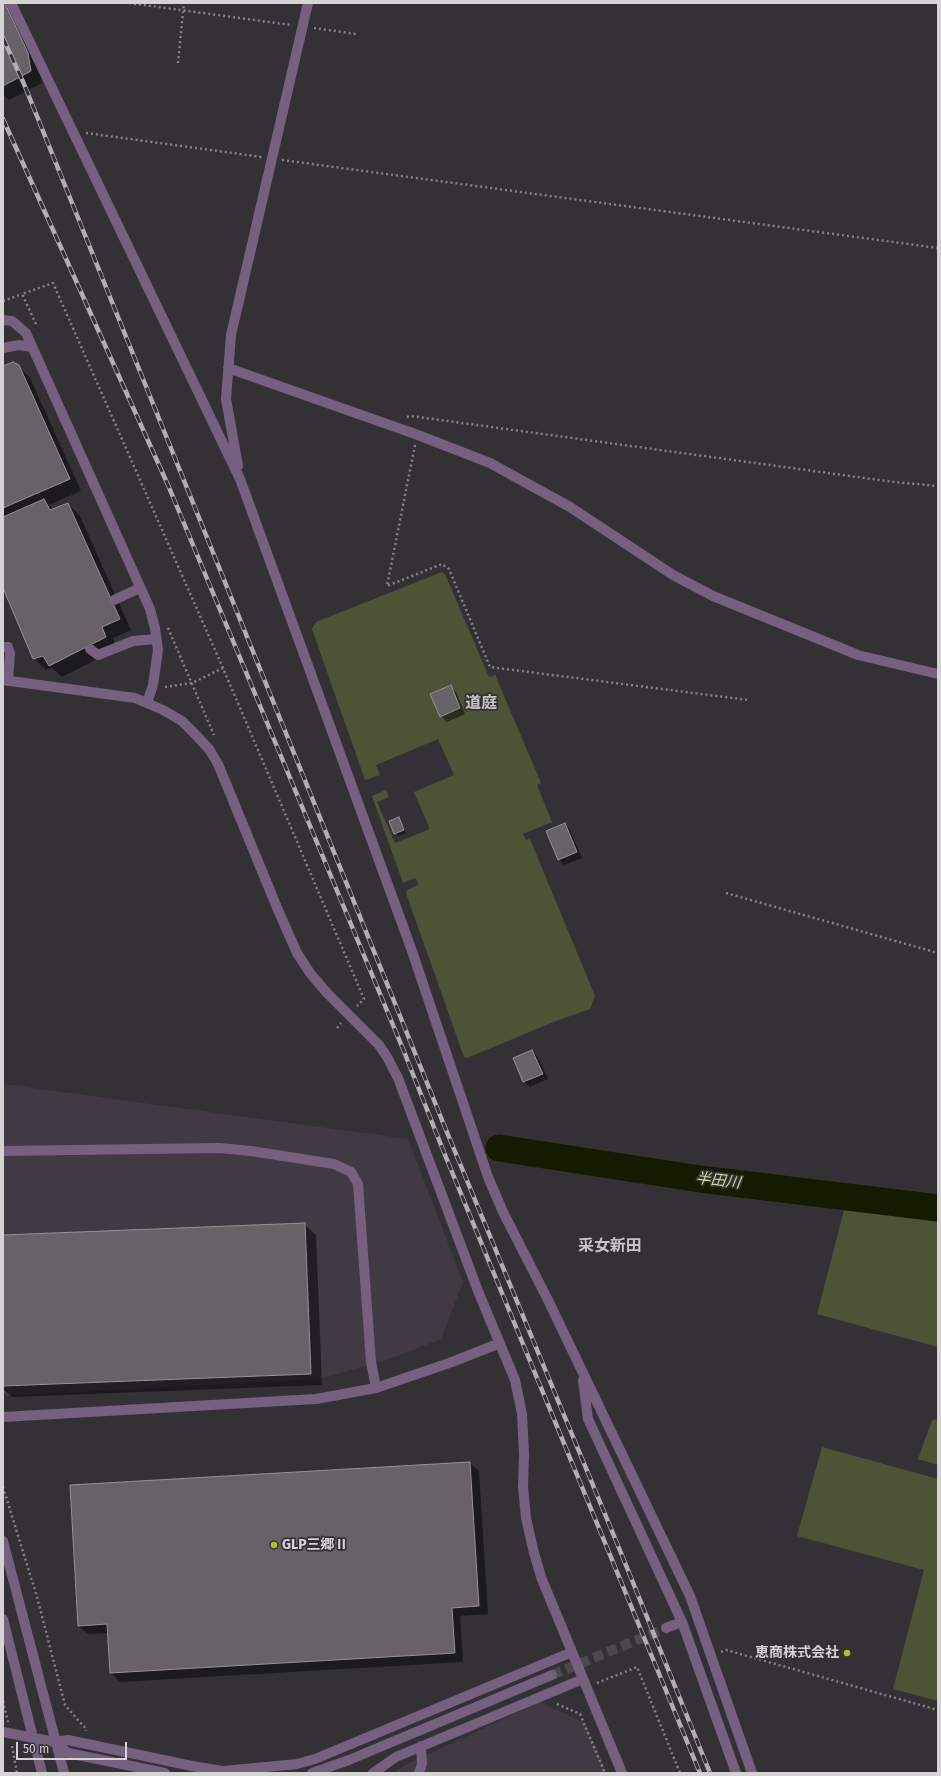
<!DOCTYPE html>
<html>
<head>
<meta charset="utf-8">
<style>
	body { margin:0 }
	#map { position:relative; width:941px; height:1776px; overflow:hidden; background:#343136; font-family:"Fira Sans",sans-serif }
	canvas { display:block }
	.frame { position:absolute; inset:0; border:4px solid #d5d3d6; pointer-events:none }
	.scale { position:absolute; left:16px; top:1742px; width:111px; height:18px; box-sizing:border-box; border:2px solid #d5d3d6; border-top:0; padding-left:5px; font-size:12px; line-height:14px; white-space:nowrap; color:#d5d3d6; -webkit-text-stroke:3px #343136; paint-order:stroke }
</style>
</head>
<body>
<div id="map">
<canvas width="941" height="1776"></canvas>
<div class="frame"></div>
<div class="scale">50 m</div>
</div>
<script>
const c = document.querySelector('canvas').getContext('2d');
c.lineJoin = 'round';
function fillPath(path, color) { c.fillStyle = color; c.fill(path, 'evenodd'); }
const toPath = rows => new Path2D(rows.map(r => 'M' + r).join(''));
function strokePath(path, color, width, dash) { c.strokeStyle = color; c.lineWidth = width; c.lineCap = dash ? 'butt' : 'round'; c.setLineDash(dash || []); c.stroke(path); }
function drawText(font, color, halo, rows, align = 'center') {
  c.font = font + ' "Fira Sans","Noto Sans JP",sans-serif'; c.lineWidth = 3.5; c.setLineDash([]); c.textBaseline = 'middle'; c.strokeStyle = halo; c.fillStyle = color; for (const [text, x, y, turn = 0] of rows) {
    c.save(); c.translate(x, y); c.rotate((+turn || 0) * Math.PI / 180); c.textAlign = isNaN(turn) ? turn : align; if (halo) c.strokeText(text, 0, 0); c.fillText(text, 0, 0); c.restore();
  }
}
const built = toPath([
	[3,1084,408,1139,463,1282,441,1339,390,1359,319,1379,8,1396,3,1392],
	[540,1702,585,1723,607,1773,394,1773,405,1765]
]);
const green = toPath([
	[442,572,445,574,489,677,496,675,496,677,541,783,537,785,552,822,523,834,526,840,530,839,595,996,590,1009,556,1021,467,1058,464,1057,406,893,407,890,419,885,415,878,403,883,372,796,386,790,389,797,377,802,395,843,430,829,414,792,454,775,438,739,376,765,380,775,365,780,312,629,316,622],
	[846,1203,938,1217,938,1347,817,1314],
	[938,1419,938,1465,918,1459,932,1420],
	[822,1447,938,1479,938,1701,893,1689,924,1570,797,1536]
]);
const shadow = toPath([
	[3,3,11,3,39,65,42,83,9,100,3,94],
	[18,366,30,378,81,491,49,505,54,510,68,504,80,516,131,630,113,638,117,649,62,677,52,668,46,670,34,658,3,586,3,368],
	[450,686,456,692,465,714,447,722,441,716],
	[398,818,406,833,398,836,390,822],
	[565,824,570,830,582,858,564,865,558,859],
	[532,1051,538,1057,548,1079,530,1087,524,1081],
	[304,1224,316,1235,322,1385,12,1397,3,1389,3,1236],
	[470,1463,479,1471,488,1614,460,1616,463,1662,120,1682,111,1673,109,1633,88,1634,79,1626]
]);
const river = toPath([
	[499,1148,700,1179,938,1208]
]);
const building = toPath([
	[3,3,5,3,28,53,31,71,3,86,3,3],
	[13,362,19,365,70,479,3,508,3,366,13,362],
	[44,499,50,510,68,503,120,619,102,627,106,637,49,666,43,656,33,659,3,588,3,517,44,499],
	[451,685,460,708,440,717,430,694,451,685],
	[399,817,404,830,394,834,389,821,399,817],
	[565,823,577,852,558,860,546,831,565,823],
	[532,1050,543,1074,523,1082,513,1058,532,1050],
	[305,1223,311,1374,3,1386,3,1235,305,1223],
	[470,1462,479,1606,452,1608,455,1653,110,1673,107,1624,78,1626,70,1485,470,1462]
]);
const minorTunnel = toPath([
	[552,1675,666,1628]
]);
const path = toPath([
	[129,3,291,25],
	[314,28,356,34],
	[178,63,184,3],
	[86,133,262,157],
	[282,160,938,248],
	[3,301,22,294],
	[36,324,22,294,53,283,223,668,364,999,357,1006],
	[407,417,411,416,894,482,938,486],
	[415,445,387,586,442,564,449,569,490,667,748,700],
	[168,628,214,735],
	[165,687,192,683,223,668],
	[726,893,938,953],
	[337,1028,341,1023],
	[3,1487,37,1597,65,1705,86,1729,86,1731],
	[721,1652,726,1650,938,1710],
	[597,1683,637,1667,680,1773],
	[3,1701,8,1722],
	[557,1704,580,1714,605,1773],
	[12,1746,17,1773]
]);
const minor = toPath([
	[11,3,240,479,412,951,488,1177,503,1212,548,1300,690,1596,752,1773],
	[3,320,12,321,26,333,150,609,155,628,158,650,153,685,147,703],
	[3,348,19,345,32,347],
	[228,368,418,435,490,463,570,507,673,575,713,596,858,655,938,674],
	[238,466,226,399,231,335,308,3],
	[114,600,140,588],
	[3,647,8,647,10,653,8,681],
	[90,649,98,655,133,641,156,639],
	[3,680,135,698,163,710,182,721,194,733,209,749,218,764,278,910,297,953,310,973,327,993,379,1045,387,1057,398,1078,478,1291,515,1380,522,1414,524,1454,523,1487,526,1518,533,1549,541,1577,622,1773],
	[3,1151,219,1148,251,1151,334,1164,351,1172,358,1184,371,1362,376,1388],
	[583,1380,588,1419,682,1622,736,1773],
	[3,1417,316,1399,376,1388,452,1362,500,1343],
	[3,1541,64,1773],
	[3,1619,42,1773],
	[666,1628,682,1622],
	[3,1732,55,1742,68,1740,192,1766,229,1772],
	[55,1742,68,1753,165,1773],
	[224,1771,297,1764,315,1759,572,1652],
	[312,1773,349,1760,552,1675],
	[373,1773,396,1757,583,1679],
	[419,1773,422,1764,421,1746]
]);
const rail = toPath([
	[3,38,24,84,444,1125,619,1548,710,1773],
	[3,119,168,485,403,1049,445,1155,700,1773]
]);
const markers = [
	[274,1545,4,"#a9c719"],
	[847,1653,4,"#a9c719"]
];
const poiNames = [
	["GLP三郷Ⅱ",282,1545],
	["恵商株式会社",839,1653,"right"]
];
const waterNames = [
	["半田川",718,1181,7]
];
const quarterNames = [
	["道庭",481,704],
	["采女新田",610,1247]
];
fillPath(built, '#413944');
fillPath(green, '#4d5436');
fillPath(shadow, '#0007');
strokePath(river, '#151b00', 27);
fillPath(building, '#666268');
strokePath(building, '#959197', 1);
strokePath(minorTunnel, '#4c494e', 10, [10, 5]);
strokePath(path, '#858387', 2.5, [2, 3]);
strokePath(minor, '#765f7f', 10);
strokePath(rail, '#b1afb2', 4.5);
strokePath(rail, '#343136', 3, [9]);
for (const [x, y, r, color] of markers) { const dot = new Path2D(); dot.arc(x, y, r, 0, 2 * Math.PI); c.fillStyle = color; c.fill(dot); strokePath(dot, '#343136', 1.5); }
drawText('bold 14px', '#d5d3d6', '#343136', poiNames, 'left');
drawText('italic 15px', '#cadc96', '#343136', waterNames);
drawText('bold 16px', '#c8c3ca', '#343136', quarterNames);
</script>
</body>
</html>
